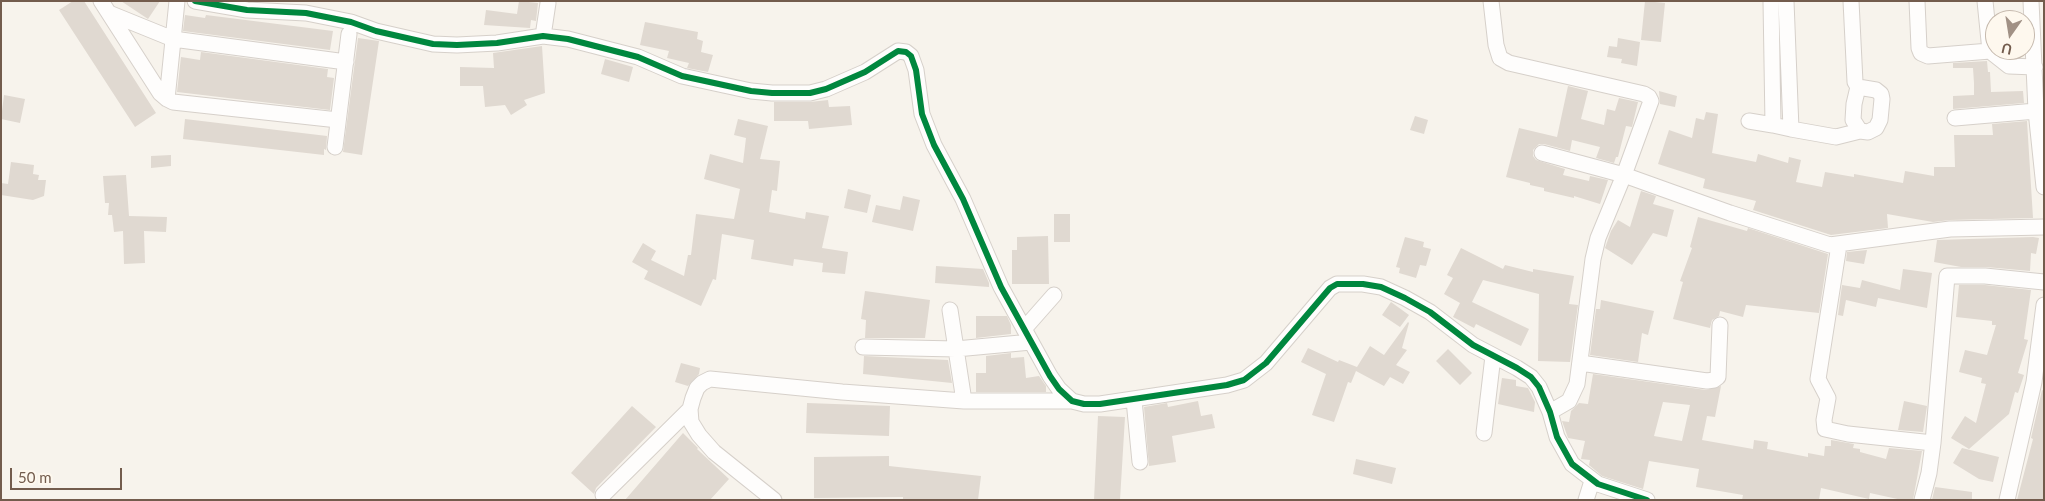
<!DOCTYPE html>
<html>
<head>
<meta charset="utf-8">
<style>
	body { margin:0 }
	#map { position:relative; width:2045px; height:501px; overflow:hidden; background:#f7f3ec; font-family:Lato,sans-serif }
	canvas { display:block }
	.frame { position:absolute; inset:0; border:2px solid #735c4d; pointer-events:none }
	.north { position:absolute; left:1985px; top:10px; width:50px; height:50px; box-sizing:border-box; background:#fef8ee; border:1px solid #c6baae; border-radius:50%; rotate:193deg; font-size:14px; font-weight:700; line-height:20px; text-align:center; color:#735c4d }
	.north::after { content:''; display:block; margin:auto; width:18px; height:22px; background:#a19185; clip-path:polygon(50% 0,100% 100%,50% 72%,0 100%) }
	.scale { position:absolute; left:10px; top:468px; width:112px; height:22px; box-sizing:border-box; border:2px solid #735c4d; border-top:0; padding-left:6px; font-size:15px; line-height:18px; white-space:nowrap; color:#735c4d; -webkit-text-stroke:4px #fef8ee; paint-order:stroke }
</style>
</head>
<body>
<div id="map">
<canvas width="2045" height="501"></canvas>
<div class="frame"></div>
<div class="north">U</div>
<div class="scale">50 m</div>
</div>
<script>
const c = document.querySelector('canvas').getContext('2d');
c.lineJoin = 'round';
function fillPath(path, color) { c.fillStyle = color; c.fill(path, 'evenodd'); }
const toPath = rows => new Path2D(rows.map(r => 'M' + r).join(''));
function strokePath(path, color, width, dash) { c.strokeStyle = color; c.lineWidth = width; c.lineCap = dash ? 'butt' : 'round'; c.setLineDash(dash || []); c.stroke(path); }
const building = toPath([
	[73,1,84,1,156,113,135,127,59,10],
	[121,1,160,1,148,19],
	[519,1,538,3,536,21,531,20,530,28,484,25,486,10,517,14],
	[1645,1,1665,3,1661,42,1641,40],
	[185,15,205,18,206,15,333,31,330,50,183,31],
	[645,22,698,32,697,39,703,41,701,52,713,55,708,72,687,68,689,63,667,58,669,51,640,45],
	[358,38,379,41,362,155,343,152],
	[1618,38,1640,42,1637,66,1621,63,1622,59,1607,57,1609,46,1617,47],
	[542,46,545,93,524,100,527,105,511,115,505,105,485,107,483,86,460,86,460,67,494,68,493,53],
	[201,52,328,69,327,77,334,78,330,110,177,92,181,57,200,60],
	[605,59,633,67,629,82,601,74],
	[1987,61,1988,72,1990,72,1991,92,2023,91,2024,103,1953,109,1953,96,1974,95,1974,83,1973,68,1953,68,1953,63],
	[1568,86,1588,91,1581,119,1604,125,1607,109,1615,111,1619,98,1638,102,1632,127,1626,126,1618,157,1616,157,1614,163,1596,158,1600,147,1572,140,1570,151,1544,144,1539,144,1533,150,1533,156,1536,160,1565,169,1563,175,1589,181,1590,176,1608,180,1600,204,1574,196,1574,198,1544,191,1544,188,1530,185,1530,183,1506,177,1519,128,1557,137],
	[1659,91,1677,96,1675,107,1660,104],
	[4,95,25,99,20,123,1,119],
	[828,100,829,107,850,106,852,125,809,129,808,121,774,121,774,102,810,102],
	[1706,112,1718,114,1712,153,1756,162,1758,154,1788,163,1789,157,1801,160,1796,182,1822,187,1825,172,1854,177,1854,174,1903,183,1905,171,1934,176,1934,167,1955,167,1954,135,1993,135,1992,124,2027,121,2033,218,1950,220,1933,222,1887,214,1888,228,1831,235,1753,210,1756,201,1703,188,1705,179,1658,164,1669,130,1692,138,1696,118,1704,120],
	[1415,116,1428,120,1424,134,1410,130],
	[185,119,327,136,326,150,324,149,324,155,183,139],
	[738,119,768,126,760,159,780,161,777,191,772,190,769,212,805,219,806,212,829,216,822,248,848,252,845,274,822,272,823,263,794,259,793,266,751,259,754,240,722,234,716,280,713,279,701,306,644,279,648,271,632,262,643,243,656,251,651,260,684,276,688,255,691,255,696,214,734,219,740,189,704,179,710,154,743,163,746,138,734,135],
	[171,155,171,166,151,168,151,156],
	[11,162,34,165,33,174,39,175,38,180,46,180,44,196,33,200,1,195,1,183,8,184],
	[126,175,129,216,167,217,166,232,144,231,145,263,124,264,123,231,114,232,112,215,108,215,109,203,105,203,103,176],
	[848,189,871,195,867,213,844,208],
	[1641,191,1656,196,1653,204,1674,210,1667,237,1653,233,1632,265,1605,248,1611,231,1618,220,1630,227],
	[903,196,920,200,913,231,872,222,876,205,900,210],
	[1054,214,1070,214,1070,242,1054,242],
	[1698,217,1747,231,1748,228,1828,254,1819,313,1746,305,1743,317,1720,311,1719,316,1712,320,1710,328,1673,319,1683,282,1680,281,1692,248,1690,247],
	[1048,236,1049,284,1012,284,1012,250,1017,250,1017,237],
	[1405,237,1424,242,1423,247,1431,249,1426,266,1420,265,1416,278,1399,273,1400,268,1396,267],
	[2033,237,2039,238,2036,254,2031,253,2030,271,1986,267,1961,267,1934,262,1937,240],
	[1461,248,1503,269,1505,265,1533,272,1533,269,1574,276,1569,304,1578,305,1570,362,1538,361,1539,294,1483,280,1472,302,1529,329,1521,346,1476,324,1474,328,1453,317,1460,303,1444,294,1453,278,1447,275],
	[1867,250,1864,264,1846,261,1847,252],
	[936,266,983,269,989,283,989,287,935,283],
	[1903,269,1932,273,1927,308,1878,298,1876,307,1846,300,1843,316,1838,315,1842,285,1860,288,1862,280,1900,290],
	[1959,285,1985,285,2031,290,2024,339,2028,340,2018,373,2024,375,2018,393,2015,392,2009,414,1969,449,1951,438,1965,416,1976,423,1986,384,1981,383,1982,378,1959,372,1965,350,1987,355,1996,325,1992,325,1992,321,1956,317],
	[865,291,930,300,925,338,865,338,866,320,861,319],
	[1601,300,1654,311,1648,335,1642,333,1638,362,1590,355,1596,309,1600,309],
	[1391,302,1409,315,1400,327,1382,315],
	[976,316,1007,316,1011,325,1011,334,976,338],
	[1408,322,1409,323,1402,348,1407,350,1396,365,1410,372,1403,384,1390,377,1384,386,1356,371,1351,383,1348,382,1334,422,1312,415,1326,374,1301,362,1308,348,1338,362,1339,360,1357,367,1370,346,1384,355],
	[1448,349,1472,373,1460,385,1436,361],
	[1011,353,1011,358,1024,357,1026,378,1039,376,1046,386,1046,392,976,392,976,373,986,373,986,356],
	[864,356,948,360,952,383,863,374],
	[681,363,700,368,699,374,688,386,675,382],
	[1593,374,1706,390,1721,386,1715,417,1707,416,1702,440,1753,449,1754,440,1768,442,1767,449,1808,457,1808,453,1824,456,1825,446,1831,446,1831,440,1854,444,1853,448,1860,449,1860,452,1886,459,1889,448,1922,451,1913,500,1902,500,1870,493,1869,499,1821,488,1819,500,1742,500,1743,495,1696,487,1699,469,1649,461,1643,489,1602,476,1589,465,1590,460,1581,459,1585,441,1568,438,1562,421,1569,422,1571,411,1579,403,1588,404],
	[1663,402,1690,405,1682,441,1654,436],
	[1502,378,1516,380,1516,386,1528,388,1535,402,1534,412,1498,404],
	[2042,390,2044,391,2044,500,2017,500,2033,439,2031,438],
	[1198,401,1201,416,1212,414,1215,428,1172,436,1176,462,1149,466,1144,407,1167,403,1168,407],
	[1904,401,1927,406,1923,432,1898,430],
	[807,403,890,406,889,436,806,433],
	[632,406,656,427,596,488,594,494,571,473],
	[1098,416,1125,417,1120,500,1094,500],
	[683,433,698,448,697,449,729,479,710,500,625,500],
	[1962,448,1999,457,1993,482,1979,479,1953,463],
	[889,456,889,466,981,476,978,500,903,500,903,497,814,498,814,457],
	[1356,459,1396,468,1392,484,1353,474],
	[1935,487,1972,492,1972,500,1932,500]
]);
const minor = toPath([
	[101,1,160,93,167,99,173,102,338,120],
	[195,1,247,10,306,13,351,22,376,31,433,44,457,45,497,43,543,36,568,39,638,57,682,76,751,91,772,93,810,93,826,89,865,72,898,51,906,52,911,56,916,70,922,114,934,145,963,199,1001,287,1050,376,1059,389,1072,401,1084,404,1100,404,1227,385,1244,380,1266,363,1330,288,1337,284,1363,284,1381,287,1405,298,1430,312,1473,345,1517,368,1531,377,1539,387,1550,412,1557,437,1572,464,1598,484,1647,500],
	[1491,1,1496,45,1500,58,1509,63,1644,94,1649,97,1651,101,1624,175,1598,238,1593,259,1577,384,1569,401,1550,412],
	[1771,1,1773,125,1791,129,1786,1],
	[1917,1,1919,48,1921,53,1928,56,1990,51],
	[1985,1,1990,51,2009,66,2035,67],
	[2031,1,2036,111,2044,187],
	[109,13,173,39,346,62],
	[543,36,548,3],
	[1858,87,1854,104,1853,120,1860,131],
	[167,99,177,1],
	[1955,118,2036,111],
	[1749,121,1773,125],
	[1791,129,1836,137,1860,131,1868,132,1876,128,1880,120,1882,99,1881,94,1876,90,1858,87,1855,82,1851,1],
	[335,147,349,34],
	[1542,153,1624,175,1730,213,1830,245,1950,229,2044,227],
	[1839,245,1818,379,1828,398,1824,420,1825,429,1848,434,1933,443],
	[950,310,956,349,1031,342],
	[1024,329,1054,295],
	[1580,363,1707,381,1714,380,1718,377,1720,325],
	[1134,400,1140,462],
	[964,401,1072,401],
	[1484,433,1493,356],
	[603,495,690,409],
	[774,500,714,452,699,435,691,422,690,409,693,398,697,388,702,383,710,379,842,392,964,401,956,349,863,347],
	[1586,500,1592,481],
	[1922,500,1929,473,1933,443,1947,276,1985,276,2044,282],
	[2007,500,2034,382,2044,305]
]);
const cycleway = toPath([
	[195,1,247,10,306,13,351,22,376,31,433,44,457,45,497,43,543,36,568,39,638,57,682,76,751,91,772,93,810,93,826,89,865,72,898,51,906,52,911,56,916,70,922,114,934,145,963,199,1001,287,1050,376,1059,389,1072,401,1084,404,1100,404,1227,385,1244,380,1266,363,1330,288,1337,284,1363,284,1381,287,1405,298,1430,312,1473,345,1517,368,1531,377,1539,387,1550,412,1557,437,1572,464,1598,484,1647,500]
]);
fillPath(building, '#e0d9d1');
strokePath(minor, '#d6d0ca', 17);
strokePath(minor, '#fefdfc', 15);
strokePath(cycleway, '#00873e', 6);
</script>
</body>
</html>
